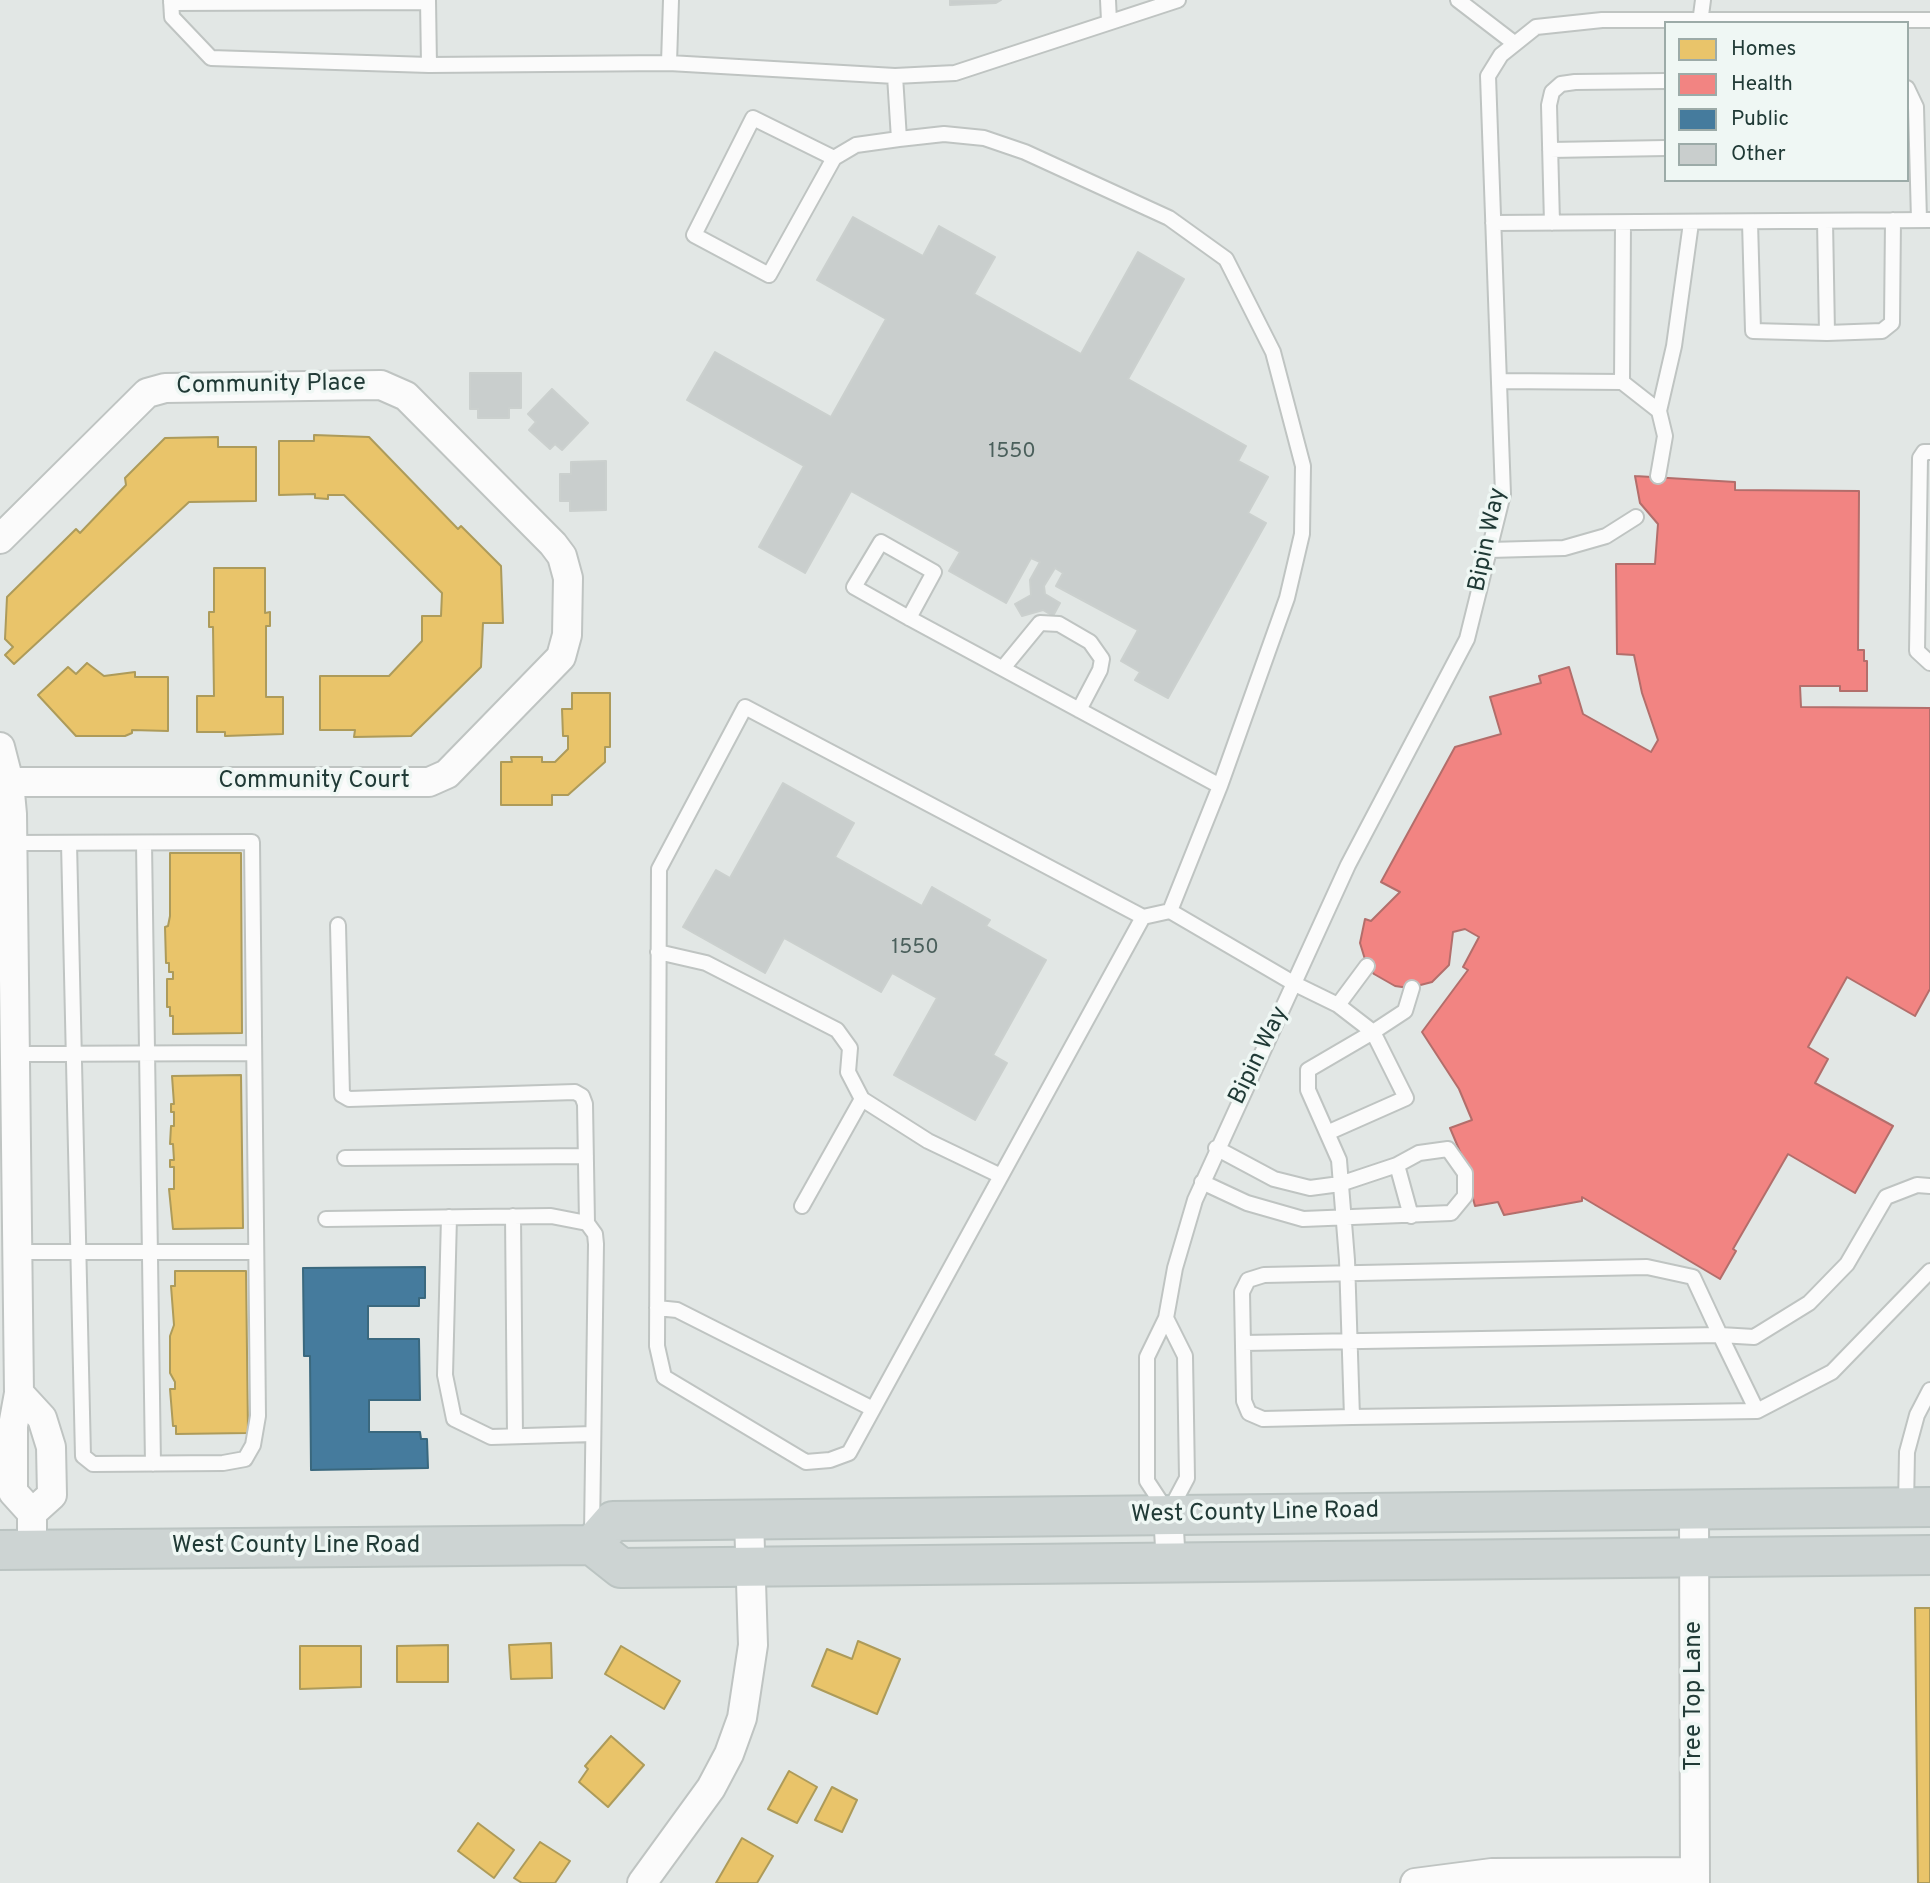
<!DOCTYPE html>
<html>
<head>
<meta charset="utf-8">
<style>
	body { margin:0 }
	#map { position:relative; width:1930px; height:1883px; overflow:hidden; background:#e2e7e5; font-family:Overpass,sans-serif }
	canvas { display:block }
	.legend { position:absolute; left:1664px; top:21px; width:245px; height:161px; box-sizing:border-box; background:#eff7f4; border:2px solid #9caba8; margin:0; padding:9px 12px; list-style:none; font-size:21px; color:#203a36 }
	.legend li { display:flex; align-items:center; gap:14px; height:35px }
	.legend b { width:35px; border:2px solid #9caba8 }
</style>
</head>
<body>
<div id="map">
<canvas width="1930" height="1883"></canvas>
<ul class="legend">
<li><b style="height:19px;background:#e9c46a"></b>Homes</li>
<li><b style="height:19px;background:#f28482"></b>Health</li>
<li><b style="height:19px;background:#457b9d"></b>Public</li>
<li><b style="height:19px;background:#c9cecd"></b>Other</li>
</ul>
</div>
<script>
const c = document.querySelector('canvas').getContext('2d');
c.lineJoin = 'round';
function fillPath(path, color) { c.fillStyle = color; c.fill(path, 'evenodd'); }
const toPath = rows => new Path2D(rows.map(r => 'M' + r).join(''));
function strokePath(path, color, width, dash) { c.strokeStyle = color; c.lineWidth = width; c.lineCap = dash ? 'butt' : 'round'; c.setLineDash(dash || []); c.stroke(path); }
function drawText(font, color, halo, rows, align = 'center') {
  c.font = font + ' Overpass,sans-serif'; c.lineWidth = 7; c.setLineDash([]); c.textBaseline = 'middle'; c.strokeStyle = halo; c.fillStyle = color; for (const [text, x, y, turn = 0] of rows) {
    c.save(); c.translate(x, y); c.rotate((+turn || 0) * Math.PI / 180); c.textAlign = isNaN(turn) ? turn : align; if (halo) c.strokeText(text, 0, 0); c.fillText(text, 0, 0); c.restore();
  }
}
const homes = toPath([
	[314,435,369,437,458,529,461,526,501,566,503,623,483,623,481,667,411,736,354,737,355,730,320,730,320,676,389,676,422,641,422,616,441,616,442,593,344,495,328,495,328,499,315,498,315,494,279,495,279,441,314,441,314,435],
	[218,437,218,447,256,447,256,501,189,502,14,664,5,655,13,647,5,639,7,597,76,529,80,533,126,485,125,478,165,438,218,437],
	[214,568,265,568,265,613,270,612,270,626,266,626,266,697,283,697,283,734,225,736,225,732,197,732,197,696,214,696,213,627,209,627,209,612,214,612,214,568],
	[87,663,104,676,135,672,135,677,168,677,168,731,132,730,132,733,125,736,76,736,38,695,68,667,76,674,87,663],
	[572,693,610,693,610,747,605,747,605,762,568,795,552,795,552,805,501,805,501,762,512,762,511,757,542,757,542,762,555,762,568,749,568,736,563,736,562,709,572,709,572,693],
	[170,853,241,853,242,1033,173,1034,173,1016,170,1016,170,1007,167,1007,167,979,173,979,173,972,169,972,169,963,166,963,165,927,168,926,170,916,170,853],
	[241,1075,243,1228,173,1229,169,1189,174,1189,174,1167,170,1167,170,1160,174,1160,173,1144,170,1144,171,1126,174,1126,174,1112,171,1112,171,1104,174,1104,172,1076,241,1075],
	[175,1271,246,1271,248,1433,176,1434,176,1426,173,1426,170,1389,175,1389,175,1382,170,1373,170,1336,174,1325,171,1286,175,1286,175,1271],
	[1915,1608,1930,1608,1930,1883,1918,1883,1915,1608],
	[858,1641,900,1659,877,1714,812,1686,827,1649,852,1659,858,1641],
	[551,1643,552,1678,511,1679,509,1645,551,1643],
	[448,1645,448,1682,397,1682,397,1646,448,1645],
	[300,1646,361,1646,361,1687,300,1689,300,1646],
	[621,1646,680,1681,664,1709,605,1674,621,1646],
	[611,1736,644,1765,608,1807,579,1782,588,1769,585,1766,611,1736],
	[789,1771,817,1787,797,1823,768,1809,789,1771],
	[832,1787,857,1800,842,1832,815,1820,832,1787],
	[478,1823,514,1850,494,1878,458,1851,478,1823],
	[742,1838,773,1856,757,1883,716,1883,742,1838],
	[540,1842,570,1861,555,1883,522,1883,514,1878,540,1842]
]);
const health = toPath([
	[1635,476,1735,482,1735,490,1859,491,1858,650,1864,650,1864,661,1867,661,1867,691,1840,691,1840,686,1800,686,1801,707,1930,708,1930,989,1915,1016,1847,977,1808,1047,1828,1059,1815,1083,1893,1126,1855,1193,1788,1154,1733,1249,1736,1251,1720,1279,1582,1197,1582,1201,1504,1215,1498,1202,1475,1206,1461,1154,1450,1128,1472,1120,1459,1089,1422,1032,1468,970,1463,967,1479,937,1465,929,1453,932,1449,965,1432,982,1409,988,1395,986,1374,974,1367,966,1360,943,1365,919,1371,921,1400,892,1381,882,1455,747,1501,734,1490,697,1541,683,1539,676,1569,667,1583,714,1651,752,1658,740,1642,693,1634,655,1617,654,1616,564,1655,564,1658,524,1640,503,1635,476]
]);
const public = toPath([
	[425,1267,425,1298,419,1298,419,1306,368,1306,368,1339,419,1339,420,1400,369,1400,369,1432,420,1432,421,1439,427,1439,428,1468,311,1470,310,1356,304,1356,303,1268,425,1267]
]);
const building = toPath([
	[950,0,1001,0,996,3,950,5,950,0],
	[853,217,923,256,939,226,995,257,974,294,1081,354,1138,252,1184,279,1128,379,1246,446,1238,461,1268,477,1248,513,1266,523,1168,698,1135,680,1140,672,1121,661,1138,630,1056,586,1063,573,1055,568,1044,586,1045,594,1060,603,1053,616,1043,610,1022,616,1015,604,1031,595,1030,580,1040,562,1031,558,1006,603,949,571,960,552,851,491,805,573,759,547,804,466,687,400,715,352,831,417,886,319,817,280,853,217],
	[470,373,521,373,521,408,509,408,509,418,478,418,478,409,470,409,470,373],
	[552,389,588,423,562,450,555,444,550,449,529,430,536,422,528,414,552,389],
	[606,461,606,510,570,511,570,501,560,501,560,474,571,474,571,462,606,461],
	[783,783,854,823,835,857,922,906,932,887,990,920,986,926,1046,960,993,1055,1007,1063,975,1120,894,1075,937,998,892,973,881,992,784,938,765,973,683,927,716,870,730,878,783,783]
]);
const lane = toPath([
	[171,0,172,17,211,58,429,65,428,0],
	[1108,0,1109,21],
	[1458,0,1514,43],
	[171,3,428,2],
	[1700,23,1703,0],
	[669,63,895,76,955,73,1178,0],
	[429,65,669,63,671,0],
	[895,76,899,139],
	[1907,88,1916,107,1919,220],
	[1550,150,1666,148],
	[834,158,753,118,694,235,769,275,834,158,856,145,899,139,944,134,984,138,1025,152,1169,218,1226,259,1273,352,1303,466,1302,534,1287,598,1220,786,1170,911],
	[1825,221,1827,333],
	[1750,222,1753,331,1827,333,1882,331,1892,323,1893,220],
	[1493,223,1930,220],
	[1552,223,1549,105,1552,92,1561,84,1575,82,1666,81],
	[1499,381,1622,382,1659,411,1665,436,1658,476],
	[1622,382,1623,223],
	[1659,411,1674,346,1691,223],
	[1930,452,1924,452,1920,458,1917,651,1930,663],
	[1489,550,1564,548,1606,536,1636,517],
	[909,618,934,572,881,542,854,587,909,618,1220,786],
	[1003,668,1040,623,1059,624,1090,642,1102,659,1100,670,1079,710],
	[8,843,252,842,258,1416,253,1445,245,1459,223,1463,93,1464,83,1456,69,843],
	[144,843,153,1464],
	[1143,917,849,1453,830,1460,806,1462,664,1377,657,1346,659,869,745,707,1143,917,1170,911,1295,984,1338,1005,1373,1032,1308,1070,1308,1090,1339,1160,1347,1260,1352,1417,1757,1411,1832,1372,1930,1271],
	[338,925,342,1095,349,1099,575,1092,582,1096,585,1104,587,1223],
	[658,952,706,963,837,1030,850,1048,848,1072,862,1099,928,1141,1001,1176],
	[1338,1005,1367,966],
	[15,1054,253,1053],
	[1327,1133,1406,1098,1373,1032,1405,1011,1412,988],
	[345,1158,586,1156],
	[1397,1165,1411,1216],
	[1202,1182,1247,1203,1303,1219,1451,1213,1465,1196,1465,1173,1448,1149,1419,1153,1397,1165,1340,1184,1310,1188,1274,1179,1216,1148],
	[802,1206,862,1099],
	[513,1216,515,1436],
	[449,1217,445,1375,454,1419,491,1437,593,1434],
	[326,1219,551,1216,587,1223,595,1234,596,1244,592,1533],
	[17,1252,255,1252],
	[657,1308,677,1310,873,1409],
	[1166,1318,1185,1356,1187,1478,1170,1510],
	[1243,1343,1720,1335,1757,1411],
	[1352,1417,1263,1419,1249,1413,1244,1401,1242,1292,1248,1280,1264,1275,1647,1267,1693,1277,1720,1335,1754,1337,1809,1303,1847,1264,1886,1197,1917,1185,1930,1186],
	[1906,1506,1907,1452,1917,1415,1930,1390],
	[1166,1510,1147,1481,1147,1357,1166,1318,1175,1268,1195,1200,1348,865,1467,639,1503,494,1488,76,1501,55,1536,27,1602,20,1930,20]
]);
const street = toPath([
	[0,539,147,393,165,388,381,385,406,396,553,544,562,556,568,578,567,635,561,657,447,774,429,782,9,782],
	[0,747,9,782,12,814,19,1393,13,1426,13,1492,32,1513,32,1549],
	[19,1393,42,1418,51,1447,52,1495,32,1513],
	[1694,1510,1695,1883],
	[1168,1514,1171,1563],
	[642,1883,711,1788,729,1754,742,1718,753,1645,749,1519],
	[1415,1883,1492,1873,1695,1872]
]);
const primary = toPath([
	[592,1545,613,1521,1930,1507],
	[0,1550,592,1545,621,1568,1930,1555]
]);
const numberNames = [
	["1550",1012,453],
	["1550",915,949]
];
const streetNames = [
	["Community Place",271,386,-1],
	["Bipin Way",1489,540,-78],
	["Community Court",314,782],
	["Bipin Way",1260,1056,-64],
	["West County Line Road",1255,1514,-1],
	["West County Line Road",296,1547],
	["Tree Top Lane",1695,1696,-90]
];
fillPath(homes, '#e9c46a');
strokePath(homes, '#ad9b5a', 2);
fillPath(health, '#f28482');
strokePath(health, '#b36e6b', 2);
fillPath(public, '#457b9d');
strokePath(public, '#3a687e', 2);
fillPath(building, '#c9cecd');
strokePath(building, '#cbd0ce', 2);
strokePath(lane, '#bfc4c2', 18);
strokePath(street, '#bfc4c2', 32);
strokePath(primary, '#bbc4c2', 42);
strokePath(lane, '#fbfbfb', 14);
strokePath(street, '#fbfbfb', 28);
strokePath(primary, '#cdd4d3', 38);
drawText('21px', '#4b605c', null, numberNames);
drawText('24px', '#203a36', '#eff7f4', streetNames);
</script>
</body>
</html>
